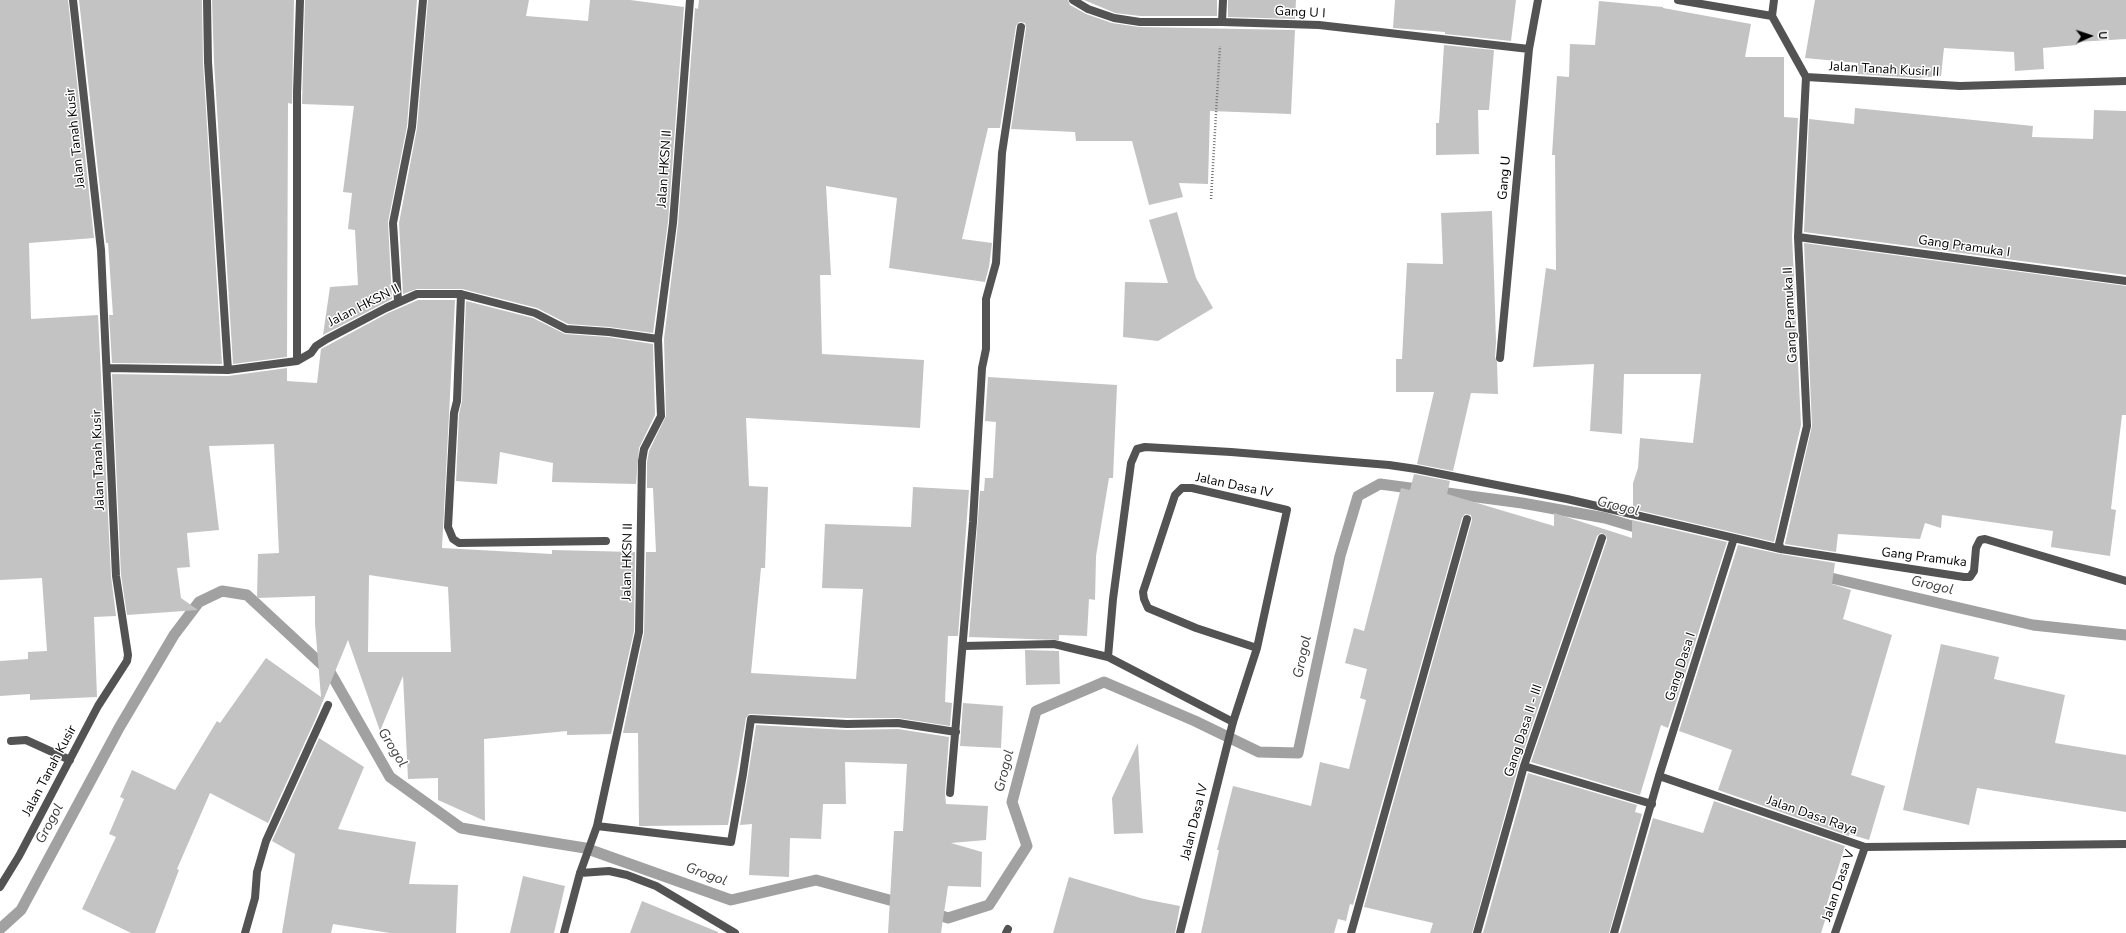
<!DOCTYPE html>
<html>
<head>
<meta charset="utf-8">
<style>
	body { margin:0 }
	#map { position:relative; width:2126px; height:933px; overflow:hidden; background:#fff; font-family:"Nunito Sans",sans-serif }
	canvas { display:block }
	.north { position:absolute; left:2070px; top:16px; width:40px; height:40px; -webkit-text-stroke:3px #fff; paint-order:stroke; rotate:87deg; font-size:11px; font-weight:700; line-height:16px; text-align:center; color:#000 }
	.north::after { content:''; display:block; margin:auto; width:14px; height:18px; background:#000; clip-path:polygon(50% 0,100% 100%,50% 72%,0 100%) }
</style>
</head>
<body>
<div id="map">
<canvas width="2126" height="933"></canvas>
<div class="north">U</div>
</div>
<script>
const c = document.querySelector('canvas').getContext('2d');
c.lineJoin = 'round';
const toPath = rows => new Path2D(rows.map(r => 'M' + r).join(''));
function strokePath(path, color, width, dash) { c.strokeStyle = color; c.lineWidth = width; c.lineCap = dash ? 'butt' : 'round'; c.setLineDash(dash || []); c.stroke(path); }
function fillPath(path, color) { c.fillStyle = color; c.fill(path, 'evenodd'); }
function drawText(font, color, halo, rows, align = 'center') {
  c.font = font + ' "Nunito Sans",sans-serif'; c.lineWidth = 3; c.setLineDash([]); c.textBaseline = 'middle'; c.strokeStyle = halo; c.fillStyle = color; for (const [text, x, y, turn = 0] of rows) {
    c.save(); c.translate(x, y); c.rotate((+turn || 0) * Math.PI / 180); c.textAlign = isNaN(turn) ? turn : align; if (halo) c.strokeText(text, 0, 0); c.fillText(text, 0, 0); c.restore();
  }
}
const stream = toPath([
	[1818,575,2033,625,2126,635],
	[930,912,948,918,989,905,1027,846,1012,802,1036,711,1104,682,1195,721,1259,752,1298,753,1340,556,1358,496,1380,484,1522,503,1605,518,1645,530],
	[0,929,21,910,119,728,174,635,199,602,222,591,247,595,330,672,390,777,461,828,585,848,731,900,816,880,904,904]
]);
const building = toPath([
	[0,0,68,0,94,238,29,243,31,319,98,315,111,576,116,616,94,617,97,697,30,700,30,694,0,696,0,661,28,659,28,652,47,651,42,578,0,580],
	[79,0,202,0,203,62,222,364,112,363,109,315,113,315,108,243,106,243],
	[212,0,294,0,292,104,288,103,287,357,233,364,214,62],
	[305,0,417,0,407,126,388,222,392,299,323,335,330,287,358,285,355,230,348,229,352,193,343,192,354,106,302,104],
	[428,0,529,0,526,16,588,21,590,0,630,0,684,7,668,222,653,333,609,327,568,324,537,308,462,289,417,289,403,294,399,223,417,128],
	[699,0,1068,0,1070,5,1086,14,1112,23,1139,27,1295,30,1291,114,1210,111,1208,184,1179,183,1183,197,1149,205,1132,141,1076,141,1075,132,1011,129,1026,28,1025,23,1019,22,1016,26,1000,128,988,128,962,239,992,243,989,267,985,282,889,268,897,198,826,186,831,275,820,275,822,354,924,360,920,428,746,418,749,486,768,487,765,568,761,568,751,673,856,679,863,589,822,588,825,524,911,527,913,487,969,490,958,636,948,636,945,702,952,703,950,726,898,718,847,718,749,714,746,718,728,825,643,826,639,826,638,733,623,733,644,633,646,552,656,552,653,488,647,488,647,462,649,451,666,416,664,339,678,224,695,8,698,9],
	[1084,0,1217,0,1217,16,1140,16,1115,13],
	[1228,0,1296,0,1295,19,1228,17],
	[1395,0,1516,0,1511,41,1445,34,1445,32,1393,28],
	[1815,0,2126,0,2126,39,2077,42,2077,45,2043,48,2044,69,2015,71,2014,52,1944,48,1941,76,1916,78,1857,74,1858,63,1805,58],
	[1599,1,1663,7,1663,8,1751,24,1745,57,1784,57,1784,117,1798,118,1792,237,1801,425,1774,542,1633,509,1633,483,1638,468,1640,438,1693,443,1701,374,1624,374,1622,434,1590,431,1594,364,1533,367,1546,268,1556,270,1555,155,1552,155,1557,76,1569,77,1570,44,1595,45],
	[1444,45,1494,50,1489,110,1478,110,1479,154,1436,155,1436,123,1439,123],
	[1855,108,2033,126,2032,137,2093,139,2094,110,2126,111,2126,275,1804,232,1809,119,1854,124],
	[1492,211,1496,342,1495,357,1497,362,1498,394,1471,393,1453,471,1417,464,1434,392,1396,392,1396,359,1402,359,1407,263,1443,264,1441,213],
	[1177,212,1196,278,1213,308,1158,341,1123,337,1125,282,1168,283,1149,220],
	[1804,243,2126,286,2126,415,2122,415,2111,509,2116,510,2110,556,2051,547,2053,531,1942,515,1941,528,1925,523,1920,539,1838,534,1836,552,1785,544,1812,426],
	[418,300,455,300,442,548,552,554,552,550,635,552,634,631,611,734,567,735,567,731,484,739,485,821,438,800,438,778,408,779,403,676,380,731,348,640,316,718,268,823,210,793,177,869,179,870,155,933,131,933,82,909,116,837,109,834,124,799,120,797,132,770,175,790,217,721,220,723,266,658,321,697,315,624,315,596,257,598,258,554,279,553,274,444,209,446,219,530,187,533,190,567,177,568,181,598,198,610,127,615,121,575,112,374,228,376,287,368,287,381,317,383,321,349,388,313],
	[369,575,448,587,451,652,368,652],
	[466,301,533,318,565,334,608,337,653,344,655,415,639,448,636,484,552,482,553,463,500,452,497,484,456,481,459,414,462,401],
	[988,377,1117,385,1113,478,1109,478,1096,556,1095,600,1089,599,1087,636,1059,635,1059,640,969,637,980,491,984,491,985,478,993,478,996,422,985,421],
	[1414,474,1450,481,1447,494,1554,526,1554,513,1632,538,1632,520,1727,542,1668,728,1661,725,1640,795,1531,762,1607,540,1606,535,1601,533,1597,536,1519,764,1472,933,1430,933,1433,923,1364,907,1472,520,1471,515,1465,514,1462,518,1353,905,1350,904,1346,921,1338,919,1334,933,1201,933,1219,850,1217,850,1233,786,1311,806,1320,762,1349,769,1366,700,1360,698,1367,669,1345,663,1354,628,1364,631,1401,488,1410,490],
	[1738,545,1780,554,1835,563,1832,584,1851,590,1843,619,1892,635,1851,775,1885,786,1869,840,1849,834,1849,836,1718,790,1732,750,1679,731],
	[1941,644,1999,657,1994,679,2065,695,2055,743,2126,755,2126,812,1977,788,1969,825,1903,810],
	[1025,650,1059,651,1060,684,1026,685],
	[963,703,1003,706,1001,748,960,746],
	[756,725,847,730,898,729,949,737,945,793,946,804,988,806,986,840,951,843,982,852,981,887,948,886,941,933,888,933,894,831,903,831,907,764,845,762,846,804,823,804,821,839,790,838,789,877,749,875,752,824,740,825],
	[319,738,364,767,338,829,416,842,409,884,458,885,456,933,390,933,333,924,331,933,282,933,295,854,272,841],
	[1138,743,1143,833,1114,834,1112,798],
	[1528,773,1637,805,1635,812,1642,814,1609,933,1483,933],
	[1714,801,1845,846,1826,907,1829,908,1821,933,1620,933,1653,818,1703,833],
	[523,876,565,886,554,933,510,933],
	[1069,877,1144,899,1180,906,1175,933,1053,933],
	[642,901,718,932,718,933,630,933]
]);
const path = toPath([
	[1211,199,1220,46]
]);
const service = toPath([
	[1233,722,1257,648,1287,510,1192,488,1182,488,1175,495,1143,592,1144,599,1148,608,1196,628,1257,648]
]);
const minor = toPath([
	[207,0,208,62,228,370],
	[1073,0,1088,9,1114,18,1140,22,1222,22,1319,25,1529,49],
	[1678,0,1772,16,1806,77,1960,86,2126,81],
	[1772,16,1774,0],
	[1222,22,1223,0],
	[1798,237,2126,281],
	[461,294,457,401,454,413,448,527,453,539,459,543,606,541],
	[398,301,393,223,412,127,423,0],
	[1500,358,1529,49,1538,0],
	[297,361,297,93,300,0],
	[107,368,228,370,297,361,311,353,316,346,327,339,386,308,417,294,461,294,535,313,566,329,609,332,658,339],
	[1781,549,1779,544,1807,426,1798,237,1806,77],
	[963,646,1054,644,1108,657],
	[11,741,26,740,70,760],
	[1524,766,1652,804],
	[1659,776,1734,538],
	[950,793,973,522,982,368,986,349,986,299,996,263,1002,153,1021,27],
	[597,826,731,842,743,774,751,719,847,724,898,723,956,732],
	[580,873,609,871,627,875,656,886,735,933],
	[0,887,19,856,98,706,127,661,128,655,116,576,101,250,73,0],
	[245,933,255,898,257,872,266,841,328,705],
	[564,933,580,873,597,826,639,632,642,461,644,449,661,416,658,339,673,223,690,0],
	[1006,933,1008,929],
	[1180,933,1233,722,1108,657,1113,599,1131,463,1137,449,1145,447,1231,452,1389,465,1416,469,1567,499,1781,549,1964,577,1970,577,1974,571,1976,548,1980,540,1985,539,2126,581],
	[1351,933,1467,519],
	[1477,933,1524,766,1602,538],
	[1614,933,1659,776,1865,847,2126,844],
	[1835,933,1865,847]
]);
const streetNames = [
	["Gang U I",1300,13,3],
	["Jalan Tanah Kusir II",1884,70,3],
	["Jalan Tanah Kusir",76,138,-96],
	["Jalan HKSN II",665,169,-86],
	["Gang U",1505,178,-85],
	["Gang Pramuka I",1964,247,8],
	["Jalan HKSN II",364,306,-27],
	["Gang Pramuka II",1791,315,-93],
	["Jalan Tanah Kusir",99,460,-92],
	["Jalan Dasa IV",1234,486,12],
	["Gang Pramuka",1924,558,7],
	["Jalan HKSN II",628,562,-89],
	["Gang Dasa I",1681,667,-72],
	["Gang Dasa II - III",1524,731,-72],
	["Jalan Tanah Kusir",50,771,-62],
	["Jalan Dasa Raya",1812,816,19],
	["Jalan Dasa IV",1195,822,-76],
	["Jalan Dasa V",1839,886,-71]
];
const waterNames = [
	["Grogol",1618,507,14],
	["Grogol",1932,586,13],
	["Grogol",1303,657,-78],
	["Grogol",392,748,58],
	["Grogol",1005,771,-76],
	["Grogol",50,824,-62],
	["Grogol",706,875,20]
];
strokePath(stream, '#a1a1a1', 11);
fillPath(building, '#c3c3c3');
strokePath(path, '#757575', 2.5, [1, 2]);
strokePath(service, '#535353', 8);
strokePath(minor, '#535353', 8);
drawText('13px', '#000', '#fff', streetNames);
drawText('italic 14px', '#424242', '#fff', waterNames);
</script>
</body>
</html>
